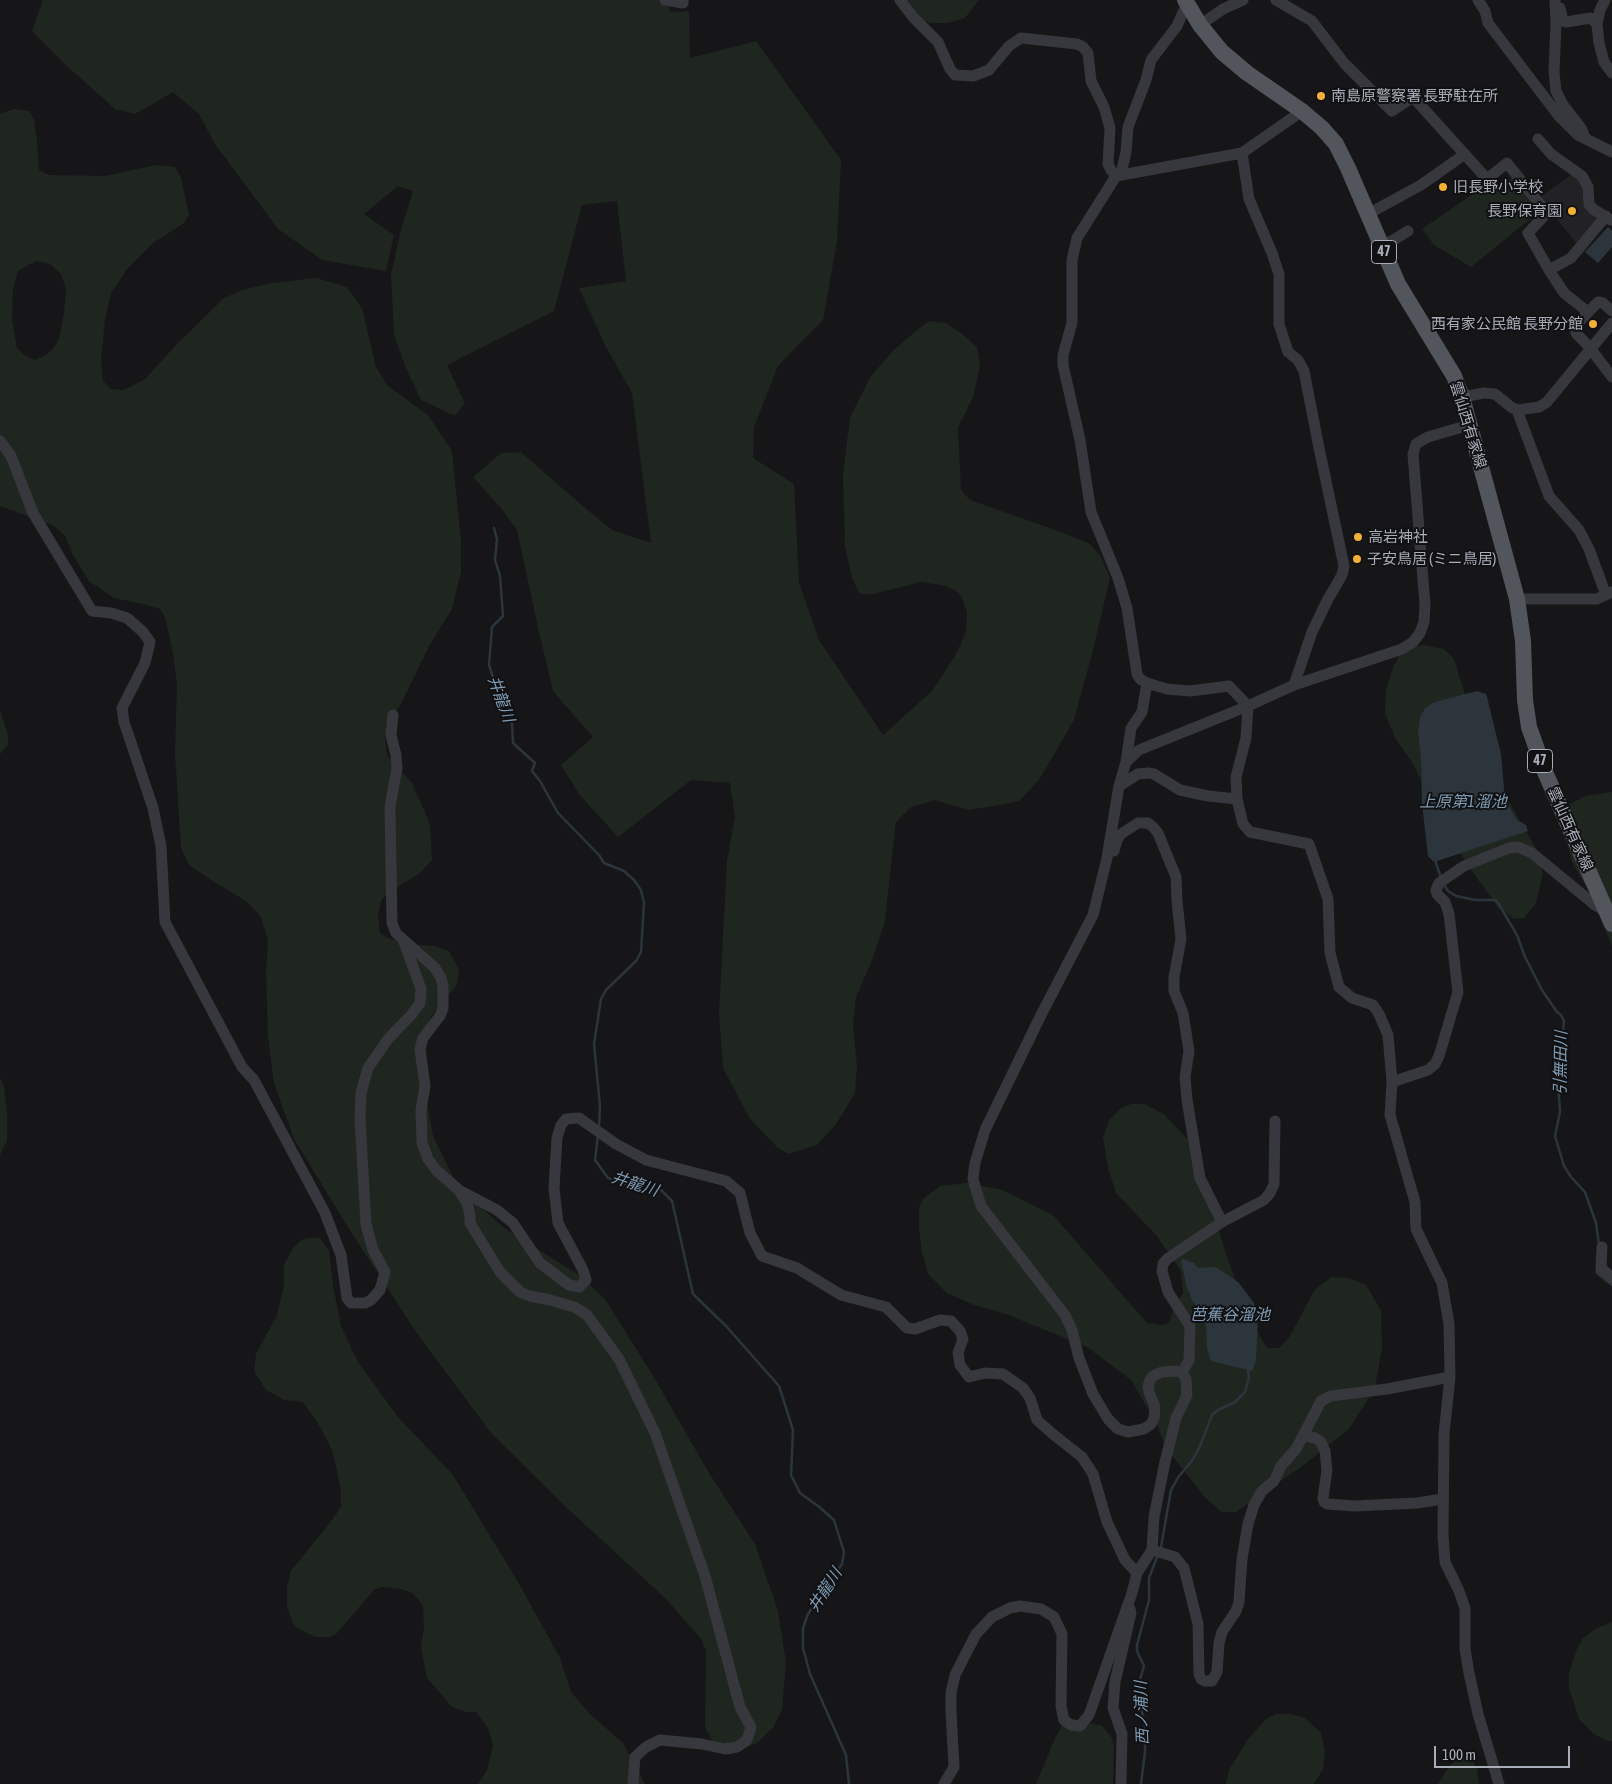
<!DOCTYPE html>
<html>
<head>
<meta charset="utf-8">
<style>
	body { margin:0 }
	#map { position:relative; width:1612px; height:1784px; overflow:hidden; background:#161618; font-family:"Asap Condensed",sans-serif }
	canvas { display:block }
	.scale { position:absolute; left:1434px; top:1746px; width:136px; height:22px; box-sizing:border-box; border:2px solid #a8adb8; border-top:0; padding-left:6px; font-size:15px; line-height:18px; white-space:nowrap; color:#a8adb8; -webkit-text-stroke:4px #111113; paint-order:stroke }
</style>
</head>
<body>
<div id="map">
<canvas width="1612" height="1784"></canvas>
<div class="scale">100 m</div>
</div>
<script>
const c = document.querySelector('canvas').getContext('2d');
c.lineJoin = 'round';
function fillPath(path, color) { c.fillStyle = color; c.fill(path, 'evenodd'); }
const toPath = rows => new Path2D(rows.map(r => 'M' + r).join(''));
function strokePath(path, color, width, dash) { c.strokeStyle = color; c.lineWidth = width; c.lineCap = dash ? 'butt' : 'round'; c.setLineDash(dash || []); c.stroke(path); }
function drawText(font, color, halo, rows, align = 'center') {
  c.font = font + ' "Asap Condensed","Noto Sans JP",sans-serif'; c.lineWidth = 4; c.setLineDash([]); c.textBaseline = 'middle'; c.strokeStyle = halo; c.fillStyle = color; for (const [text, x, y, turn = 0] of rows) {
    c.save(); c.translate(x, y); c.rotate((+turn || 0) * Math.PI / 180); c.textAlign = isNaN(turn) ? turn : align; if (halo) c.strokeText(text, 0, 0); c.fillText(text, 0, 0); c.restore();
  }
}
const built = toPath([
	[1572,174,1580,178,1600,220,1578,245,1539,198]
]);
const green = toPath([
	[43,0,664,0,671,12,689,11,690,58,756,41,841,160,837,241,823,320,778,366,754,427,753,458,794,484,799,583,819,640,883,735,933,690,956,654,966,632,967,612,962,598,957,591,946,586,921,582,873,594,860,594,852,578,845,546,843,474,850,417,871,376,893,351,917,330,929,321,946,323,961,333,977,347,980,364,974,395,958,428,961,490,970,500,1064,533,1090,544,1101,557,1110,578,1093,650,1074,720,1039,780,1019,801,1000,805,968,810,935,800,911,807,896,822,885,921,871,963,856,997,853,1027,857,1066,855,1093,836,1124,817,1145,788,1154,777,1147,750,1119,723,1068,719,1014,727,861,735,817,730,783,691,780,618,837,579,794,561,765,593,737,553,691,539,632,517,530,500,507,473,477,501,453,521,452,585,508,612,530,651,543,632,393,605,345,579,288,626,281,617,201,582,205,554,311,447,365,465,403,455,416,421,400,406,368,394,335,391,275,401,230,413,191,398,186,364,214,394,235,386,271,322,260,278,229,215,144,199,114,173,92,135,114,115,109,68,67,32,31],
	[905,0,979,0,965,18,948,23,931,23,909,15],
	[14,109,29,111,34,119,37,140,39,170,49,175,105,176,156,165,175,167,181,177,189,215,184,223,153,243,128,268,111,293,105,320,101,359,103,381,111,389,123,390,144,380,178,343,224,298,245,289,272,283,316,278,347,287,362,308,376,367,388,386,428,415,452,451,461,541,461,572,452,609,429,646,401,704,387,725,385,739,387,756,412,783,430,824,432,860,420,873,391,891,382,899,378,915,380,933,388,938,410,944,434,946,449,951,459,970,457,985,442,1002,431,1017,424,1036,421,1071,433,1136,457,1185,504,1228,579,1275,605,1299,655,1379,709,1473,755,1544,778,1611,786,1662,782,1709,773,1728,757,1743,732,1754,717,1751,705,1727,706,1651,701,1639,666,1599,567,1508,491,1433,416,1332,351,1232,294,1139,274,1083,268,1037,266,971,268,940,260,915,246,901,211,880,189,865,181,848,175,753,177,685,173,653,165,617,160,609,143,604,114,598,89,581,74,557,65,536,54,526,0,506,0,114],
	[36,261,50,264,61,274,66,289,64,313,59,338,54,348,46,355,35,360,24,355,17,348,12,319,13,290,18,271],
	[1513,177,1540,211,1471,267,1434,245,1422,229,1480,189,1485,195],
	[1424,645,1444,649,1454,659,1482,749,1512,807,1535,847,1543,874,1536,903,1524,918,1514,919,1498,907,1468,866,1435,810,1412,762,1395,738,1385,713,1386,690,1393,667,1401,652,1412,647],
	[0,710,8,735,8,745,0,754],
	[1612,792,1612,946,1592,897,1572,862,1566,837,1568,805,1585,796],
	[0,1078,4,1086,7,1112,7,1141,0,1155],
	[1131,1104,1144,1104,1164,1114,1190,1142,1206,1186,1226,1254,1245,1305,1259,1334,1267,1348,1279,1348,1289,1338,1315,1289,1332,1277,1348,1278,1366,1285,1381,1310,1382,1348,1375,1388,1349,1429,1301,1467,1236,1512,1221,1512,1204,1496,1166,1448,1156,1423,1131,1380,1087,1347,1006,1314,974,1305,947,1293,928,1274,922,1252,919,1228,919,1208,924,1198,940,1186,967,1183,1002,1190,1053,1215,1147,1323,1162,1325,1169,1323,1174,1308,1183,1293,1181,1271,1156,1235,1116,1193,1108,1168,1103,1137,1110,1119,1120,1109],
	[310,1238,320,1238,329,1250,333,1285,341,1326,358,1362,398,1417,453,1475,518,1582,560,1658,571,1692,590,1714,623,1743,645,1784,478,1784,487,1770,493,1745,488,1728,476,1712,466,1712,452,1707,427,1678,421,1647,424,1628,423,1606,414,1594,401,1589,381,1587,374,1590,336,1634,329,1637,315,1637,295,1627,287,1608,287,1586,291,1571,332,1520,341,1507,341,1490,333,1453,321,1428,303,1402,284,1400,266,1390,254,1371,256,1354,277,1315,284,1285,284,1265,293,1248,303,1239],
	[1612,1622,1612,1741,1608,1741,1594,1734,1579,1719,1569,1688,1569,1673,1575,1654,1582,1639,1595,1629],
	[1276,1714,1291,1714,1305,1718,1321,1733,1325,1752,1323,1769,1314,1784,1226,1784,1229,1770,1248,1739,1266,1719],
	[1073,1719,1102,1726,1112,1738,1114,1748,1113,1784,1036,1784,1056,1736,1063,1724],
	[1461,1757,1472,1759,1477,1769,1479,1784,1438,1784,1450,1765]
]);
const water = toPath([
	[1608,227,1612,231,1612,247,1598,263,1585,252],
	[1477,691,1486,694,1487,697,1501,754,1505,800,1517,820,1526,825,1528,831,1434,862,1428,856,1422,803,1421,758,1418,732,1420,717,1425,708,1435,702],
	[1183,1259,1194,1263,1198,1268,1215,1267,1228,1275,1239,1283,1254,1303,1258,1316,1256,1360,1252,1371,1211,1361,1207,1348,1206,1326,1202,1314,1192,1300,1187,1288,1181,1261]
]);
const stream = toPath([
	[494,528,497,539,495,560,500,576,503,616,492,627,489,665,503,708,512,724,513,743,535,763,532,771,540,781,558,813,599,855,604,863,624,871,634,880,641,890,644,903,641,952,636,961,606,990,601,999,594,1044,600,1106,599,1127],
	[1435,860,1441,878],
	[1443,883,1448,891,1456,896,1475,900,1495,900,1498,903,1517,935,1525,957,1542,990,1557,1012,1561,1015,1564,1021,1558,1084,1560,1112,1555,1136,1564,1166,1571,1177,1585,1192,1596,1223,1599,1245],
	[598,1135,595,1160,608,1178,632,1186,661,1190,672,1201,693,1294,726,1326,779,1386,793,1430,791,1475,800,1493,818,1506,834,1520,844,1552,842,1564,808,1614,803,1628,803,1648,810,1674,846,1755,849,1784],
	[1597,1270,1597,1273,1612,1285],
	[1161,1547,1171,1490,1179,1476,1192,1461,1200,1446,1212,1415,1218,1410,1235,1402,1245,1392,1249,1377,1248,1369],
	[1141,1784,1145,1752,1145,1726,1140,1702,1139,1683,1144,1666,1137,1651,1137,1645,1149,1600,1149,1578,1157,1557]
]);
const minor = toPath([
	[665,0,683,3,683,0],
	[900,0,913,17,938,42,950,69,955,75,973,76,989,70,1009,46,1021,38,1077,44,1083,47,1088,53,1091,81,1104,107,1110,128,1108,164,1111,170,1116,176],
	[1276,0,1312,21,1344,63,1392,111,1413,97,1487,179,1507,163,1547,213,1528,233,1549,270,1571,258,1606,216],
	[1478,0,1485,11,1488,23,1558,115,1578,135,1612,152],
	[1555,0,1556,23,1554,72,1556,91,1563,105,1581,128,1585,137],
	[1605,0,1600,10,1597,24,1599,43,1604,62,1612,73],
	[1560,8,1563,21,1566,22,1591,18,1597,24],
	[1200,25,1223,9,1243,0],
	[1302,111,1242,153,1116,176,1077,238,1072,260,1072,323,1063,355,1063,365,1080,440,1091,512,1118,578,1127,608,1137,674,1140,679,1147,683,1167,689,1190,691,1229,686,1248,706,1246,738,1236,777,1237,799,1243,824,1250,832,1309,844,1328,899,1330,953,1339,987,1352,998,1373,1005,1379,1014,1388,1035,1392,1082,1390,1115,1415,1202,1416,1229,1442,1283,1449,1324,1450,1377,1444,1434,1443,1536,1445,1562,1459,1591,1465,1608,1465,1649,1469,1673,1478,1714,1499,1784],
	[1538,139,1551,154,1582,176,1588,187,1589,204,1593,209,1611,220],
	[1242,153,1249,199,1272,253,1279,274,1279,324,1288,352,1298,360,1304,371,1319,448,1344,566,1342,575,1327,601,1312,632,1294,685],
	[1121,174,1126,152,1128,127,1146,80,1151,60,1177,26,1187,3],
	[1368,214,1421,185,1465,154],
	[1382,247,1408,231],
	[1549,270,1564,293,1588,312],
	[1612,311,1603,303,1598,302,1576,325,1575,328,1576,333,1590,348,1612,377],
	[1462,397,1484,393,1495,394,1511,407,1517,410,1539,407,1547,402,1612,323],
	[1517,410,1549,496,1579,530,1589,549,1606,595],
	[0,441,11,456,33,513,92,611,111,613,127,618,143,632,150,642,145,663,122,708,124,722,153,808,161,846,165,922,242,1067,254,1080,325,1213,341,1255,347,1298,351,1303,365,1303,371,1300,380,1290,385,1272,373,1250,366,1224,360,1119,361,1093,368,1068,388,1039,412,1014,420,1003,421,989,404,942],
	[1517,599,1597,599,1612,592],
	[393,715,391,735,396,755,397,768,390,807,392,923,396,933,435,968,441,978,443,986,443,1008,440,1016,423,1038,420,1049,425,1086,421,1110,422,1143,428,1159,437,1171,459,1190,497,1210,513,1223,540,1263,569,1285,579,1287,586,1280,583,1270,558,1223,554,1188,557,1138,561,1125,566,1119,579,1118,616,1144,646,1160,726,1181,740,1193,750,1233,762,1256,797,1268,841,1295,886,1307,907,1328,915,1329,940,1320,951,1321,960,1331,963,1339,958,1353,960,1365,969,1377,985,1373,1003,1374,1023,1388,1030,1398,1037,1420,1054,1435,1082,1457,1093,1474,1107,1522,1125,1560,1137,1573],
	[1126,762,1139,750,1248,706,1294,685,1402,649,1413,642,1420,633,1424,622,1425,605,1413,454,1416,444,1428,437,1469,425],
	[1119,786,1138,774,1148,773,1154,774,1180,790,1208,796,1237,799],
	[1114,851,1117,840,1121,834,1138,823,1148,823,1153,827,1158,833,1176,877,1177,901,1181,939,1174,977,1174,991,1183,1013,1189,1051,1185,1077,1187,1100,1200,1178,1222,1222],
	[1392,1082,1428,1070,1435,1064,1439,1056,1458,992,1449,914,1445,902,1437,894,1436,890,1439,883,1464,866,1509,848,1518,847,1532,853,1595,905,1607,912],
	[459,1190,467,1203,470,1215,470,1223,500,1272,520,1292,530,1296,550,1300,574,1307,587,1315,619,1359,655,1433,705,1576,740,1707,751,1727,747,1740,737,1747,725,1749,702,1744,660,1740,646,1747,635,1757,633,1784],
	[1602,1247,1601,1268,1612,1278],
	[1182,1373,1189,1360,1190,1326,1168,1292,1162,1271,1163,1264,1167,1259,1222,1222,1264,1200,1270,1193,1274,1184,1275,1121],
	[1305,1436,1315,1438,1321,1442,1325,1451,1327,1470,1323,1498,1324,1502,1327,1504,1355,1506,1417,1503,1443,1499],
	[1152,1550,1175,1557,1184,1568,1198,1624,1199,1674,1201,1679,1205,1681,1212,1681,1217,1672,1219,1643,1222,1632,1236,1611,1239,1602,1242,1559,1248,1524,1254,1505,1262,1491,1274,1481,1281,1466,1296,1449,1321,1401,1331,1396,1387,1389,1450,1377],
	[944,1784,954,1767,951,1711,951,1693,955,1675,976,1634,992,1617,1010,1608,1020,1606,1041,1609,1054,1617,1062,1634,1061,1706,1064,1720,1071,1725,1080,1726,1089,1715,1132,1593,1137,1573,1152,1550,1154,1517,1165,1462,1176,1418,1187,1395,1186,1379,1182,1373,1177,1371,1162,1372,1153,1376,1150,1380,1148,1386,1149,1392,1155,1407,1154,1418,1151,1424,1144,1429,1128,1432,1118,1429,1108,1419,1093,1394,1079,1358,1072,1330,1065,1315,981,1206,973,1179,975,1163,985,1130,1041,1015,1093,915,1107,858,1119,786,1126,762,1131,728,1142,712,1147,683],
	[1121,1784,1122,1734,1113,1708,1115,1682,1131,1613,1130,1609]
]);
const primary = toPath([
	[1185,0,1200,25,1222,52,1247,73,1302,111,1322,128,1336,144,1348,168,1398,284,1454,376,1462,397,1517,599,1523,641,1525,700,1529,727,1545,772,1612,924]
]);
const markers = [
	[1321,96,5,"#f2b134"],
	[1443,187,5,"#f2b134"],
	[1572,211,5,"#f2b134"],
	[1593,324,5,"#f2b134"],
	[1358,537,5,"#f2b134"],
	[1357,559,5,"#f2b134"]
];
const shields = [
	[1384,252,25],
	[1540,761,25]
];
const shieldNames = [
	["47",1384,252],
	["47",1540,761]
];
const poiNames = [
	["南島原警察署 長野駐在所",1331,96],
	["旧長野小学校",1453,187],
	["長野保育園",1562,211,"right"],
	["西有家公民館 長野分館",1583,324,"right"],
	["高岩神社",1368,537],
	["子安鳥居 (ミニ鳥居)",1367,559]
];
const streetNames = [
	["雲仙西有家線",1468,425,73],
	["雲仙西有家線",1570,829,66]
];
const waterNames = [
	["井龍川",501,699,70],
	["上原第1溜池",1463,802],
	["引無田川",1561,1063,-89],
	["井龍川",635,1184,18],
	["芭蕉谷溜池",1230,1315],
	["井龍川",825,1590,-57],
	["西ノ浦川",1142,1713,-92]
];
fillPath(built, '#222225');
fillPath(green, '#1e261f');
fillPath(water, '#2c353c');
strokePath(stream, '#2c353c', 2.5);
strokePath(minor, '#37383d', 11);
strokePath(primary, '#53555c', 16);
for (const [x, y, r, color] of markers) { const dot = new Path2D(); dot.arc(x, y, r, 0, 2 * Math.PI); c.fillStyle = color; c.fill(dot); strokePath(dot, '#111113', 2); }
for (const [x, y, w] of shields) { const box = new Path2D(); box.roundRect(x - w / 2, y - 11.5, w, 23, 4); c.fillStyle = '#111113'; c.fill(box); strokePath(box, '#a8adb8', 1); }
drawText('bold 14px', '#a8adb8', null, shieldNames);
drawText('15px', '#a8adb8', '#111113', poiNames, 'left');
drawText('15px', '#a8adb8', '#111113', streetNames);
drawText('italic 16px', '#7f9bb3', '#111113', waterNames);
</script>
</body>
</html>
